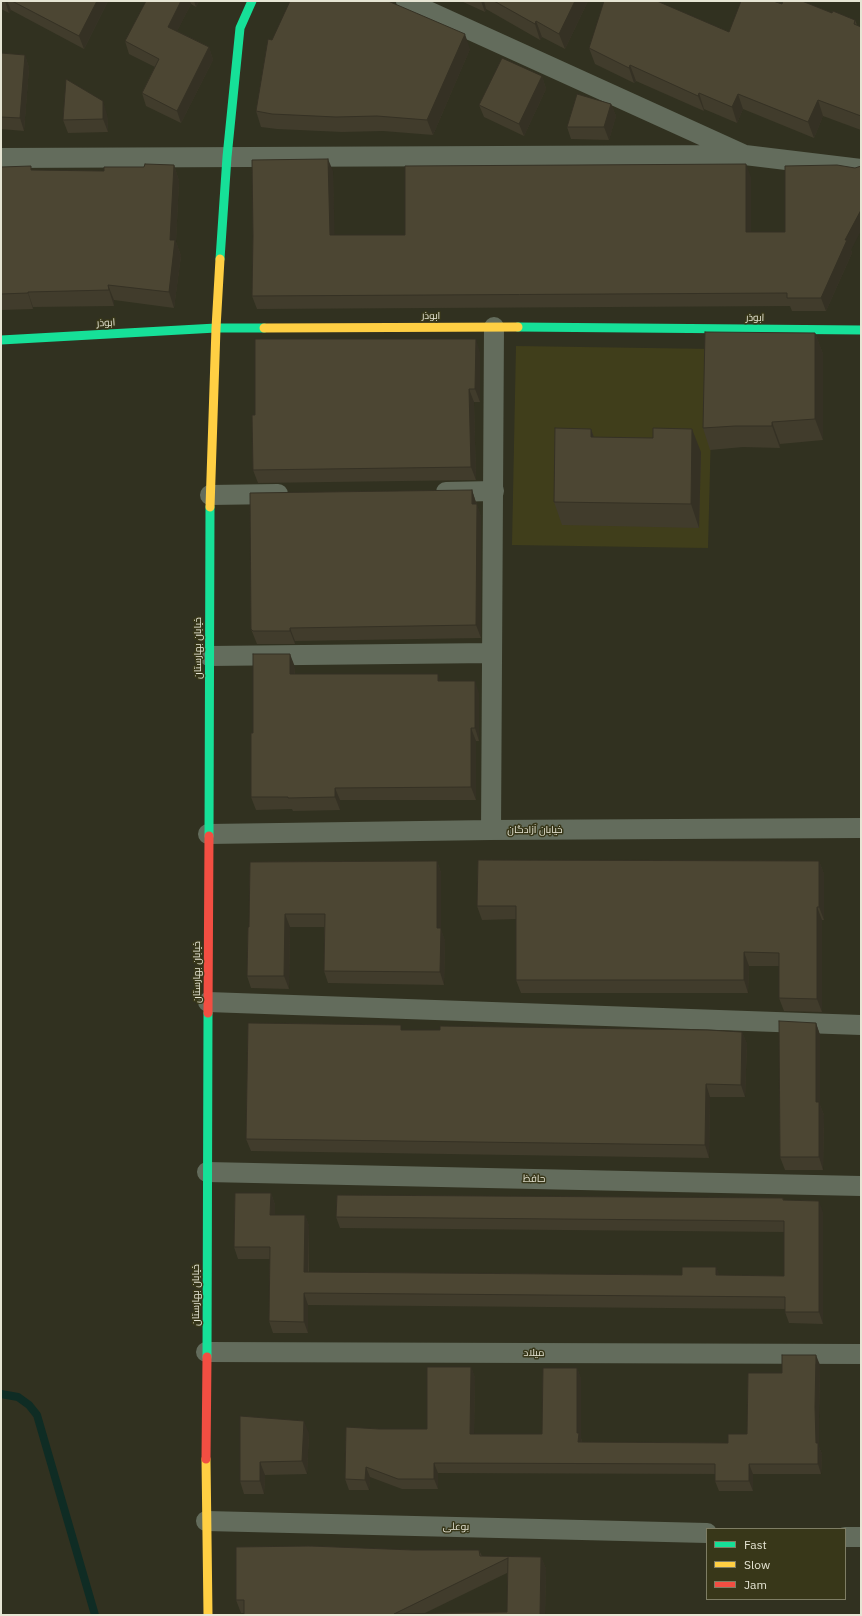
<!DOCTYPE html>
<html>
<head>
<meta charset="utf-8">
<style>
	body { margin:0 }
	#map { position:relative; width:862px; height:1616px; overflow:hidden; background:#313120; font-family:"IBM Plex Sans",sans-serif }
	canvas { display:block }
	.frame { position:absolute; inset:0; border:2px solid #e6e5d4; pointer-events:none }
	.legend { position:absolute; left:706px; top:1528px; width:140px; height:72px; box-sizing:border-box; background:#383719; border:1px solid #7e7d64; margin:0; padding:5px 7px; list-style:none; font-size:12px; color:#e6e5d4 }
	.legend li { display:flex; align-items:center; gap:8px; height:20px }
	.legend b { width:20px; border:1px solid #7e7d64 }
</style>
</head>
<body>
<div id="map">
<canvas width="862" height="1616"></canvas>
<div class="frame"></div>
<ul class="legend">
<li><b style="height:5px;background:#16e098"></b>Fast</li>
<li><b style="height:5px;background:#ffcf43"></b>Slow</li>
<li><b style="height:5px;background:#f24e42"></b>Jam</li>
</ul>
</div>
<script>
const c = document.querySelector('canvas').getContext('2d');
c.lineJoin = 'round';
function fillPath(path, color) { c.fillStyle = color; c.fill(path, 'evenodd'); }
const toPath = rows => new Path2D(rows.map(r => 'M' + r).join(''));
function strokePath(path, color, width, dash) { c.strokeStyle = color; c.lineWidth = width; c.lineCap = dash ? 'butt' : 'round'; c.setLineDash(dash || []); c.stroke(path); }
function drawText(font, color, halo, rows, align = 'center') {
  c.font = font + ' "IBM Plex Sans",Cairo,sans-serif'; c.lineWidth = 3; c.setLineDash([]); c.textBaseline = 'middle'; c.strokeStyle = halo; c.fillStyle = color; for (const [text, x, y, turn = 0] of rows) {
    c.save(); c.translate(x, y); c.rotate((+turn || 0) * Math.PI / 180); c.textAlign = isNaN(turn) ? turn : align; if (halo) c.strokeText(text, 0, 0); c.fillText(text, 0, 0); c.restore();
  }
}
const built = toPath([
	[516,346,713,349,708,548,512,545]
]);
const stream = toPath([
	[1,1394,18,1397,29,1405,37,1415,95,1615]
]);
const street = toPath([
	[406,1,745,155,861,169],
	[1,158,745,155],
	[446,492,494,491],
	[210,495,278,494],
	[209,656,492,653],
	[491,830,494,327],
	[208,834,491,830,861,828],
	[208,1002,861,1025],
	[207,1172,861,1186],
	[206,1352,861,1354],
	[206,1521,707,1533],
	[845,1537,861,1537]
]);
const fast = toPath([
	[220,259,227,157,240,28,252,1],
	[518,327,861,330],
	[1,340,216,328,264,328],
	[209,836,210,507],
	[207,1357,208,1013]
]);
const slow = toPath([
	[264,328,518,327],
	[210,507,216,328,220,259],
	[206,1459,208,1615]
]);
const jam = toPath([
	[208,1013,209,836],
	[206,1459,207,1357]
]);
const wall = toPath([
	[1,1,108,1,84,49,11,10,9,13,1,9],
	[146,1,199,1,196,7,191,4,177,31,209,47,213,60,181,123,146,106,142,93,155,67,129,54,125,41],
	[461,1,588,1,565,49,542,37,540,40,486,9,485,12],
	[782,4,832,13,855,20,857,25,861,27,861,130,823,116,814,138,743,109,737,123,704,109,704,111,636,81,634,83,595,64,589,48,729,32],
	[272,40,470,49,433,135,383,131,342,132,277,129,261,127,256,111],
	[1,53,25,55,29,68,24,131,1,129],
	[542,76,546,89,524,136,484,117,479,105],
	[611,104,616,116,609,140,571,139,567,127],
	[107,114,108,132,68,133,63,120],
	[174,165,179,181,176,242,181,256,174,308,114,300,114,306,33,307,33,309,1,310,1,167,32,170,104,171,144,167],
	[333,171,334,235,405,235,751,177,751,232,851,250,852,253,826,311,792,311,790,306,257,309,252,296],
	[815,333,823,354,823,440,780,444,780,448,743,447,710,450,703,428],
	[480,352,480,402,474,402,476,480,258,483,253,470,255,415],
	[591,429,594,438,701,452,699,528,562,525,554,502],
	[472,490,481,517,481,638,295,641,295,644,257,644,251,629],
	[295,667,295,674,441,681,479,693,479,741,476,741,476,800,340,800,340,810,293,811,292,809,256,810,251,797,253,733],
	[437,861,441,873,441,930,445,941,444,985,328,983,324,971,324,927,290,927,289,989,251,988,247,976,249,927,250,862],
	[819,861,824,874,824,920,822,920,822,1012,784,1011,779,998,779,966,749,966,748,993,521,993,516,980,516,919,482,920,477,906],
	[816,1023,820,1035,820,1105,824,1115,823,1170,785,1170,780,1157],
	[403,1030,742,1032,747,1044,745,1097,710,1097,709,1158,251,1151,246,1139],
	[271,1193,275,1205,275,1215,305,1215,309,1226,309,1272,682,1275,716,1267,719,1275,784,1276,784,1232,340,1228,336,1217,783,1198,784,1200,823,1212,823,1324,789,1323,785,1312,785,1309,308,1305,308,1333,273,1333,269,1321,270,1259,238,1259,234,1247],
	[820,1365,819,1418,819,1447,822,1454,821,1474,753,1474,753,1491,719,1491,715,1481,715,1474,438,1473,438,1489,402,1489,370,1477,369,1490,349,1490,345,1479,379,1429,427,1429,471,1367,475,1378,474,1434,542,1434,577,1368,581,1379,581,1438,582,1442,728,1443,747,1434,782,1373],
	[240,1416,309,1433,307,1474,265,1475,264,1494,244,1494,240,1481],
	[413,1550,479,1550,482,1556,541,1557,546,1569,545,1615,241,1613,236,1600],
	[507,1573,507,1612,425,1613]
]);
const shadedWall = toPath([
	[5,1,7,1,11,10,9,13],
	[97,1,108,1,84,49,79,36],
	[181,1,190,1,191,4,173,39,168,27],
	[194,1,199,1,196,7],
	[481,1,484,1,486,9,485,12],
	[575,1,588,1,565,49,559,34],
	[536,21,542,37,540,40,535,24],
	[465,34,470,49,433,135,427,120],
	[209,47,213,60,181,123,177,111],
	[25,55,29,68,24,131,20,118],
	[630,65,636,81,634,83,629,68],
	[542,76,546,89,524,136,519,124],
	[699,93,704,109,704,111,698,96],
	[738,94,743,109,737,123,732,107],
	[818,100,823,116,814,138,808,122],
	[103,101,107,114,108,132,103,119],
	[611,104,616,116,609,140,604,127],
	[328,159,333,171,335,248,330,235],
	[746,164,751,177,751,245,746,232],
	[174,165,179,181,176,242,181,256,174,308,169,292,170,240],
	[861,210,861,231,851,250,852,253,826,311,821,298,845,240],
	[108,285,114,300,114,306,109,290],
	[28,292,33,307,33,309,28,293],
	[815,333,823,354,823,440,815,419],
	[476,339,480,352,480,402,475,389],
	[469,389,474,402,476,480,471,467],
	[772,422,780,444,780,448,772,426],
	[591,429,599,452,591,437],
	[692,429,701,452,699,528,691,504],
	[472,490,476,503,477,514,477,504,481,517,481,638,476,625],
	[290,628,295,641,295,644,290,631],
	[290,654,295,667,294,687,290,674],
	[438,674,442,686,438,681],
	[475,681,479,693,479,741,475,728],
	[471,728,476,741,476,800,471,787],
	[335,788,340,800,340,810,335,797],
	[437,861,441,873,441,930,445,941,444,985,440,972,437,928],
	[819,861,824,874,824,920,819,907],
	[817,907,822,920,822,1012,817,999],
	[285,914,290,927,289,989,284,976],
	[744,952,749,966,748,993,744,980],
	[816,1023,820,1035,820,1105,824,1115,823,1170,819,1157,816,1102],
	[742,1032,747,1044,745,1097,741,1085],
	[706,1084,710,1097,709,1158,705,1145],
	[271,1193,275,1205,275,1226,270,1215],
	[819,1201,823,1212,823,1324,819,1312],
	[305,1215,309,1226,308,1284,304,1272],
	[716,1267,721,1279,716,1275],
	[304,1293,308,1305,308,1333,304,1322],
	[816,1355,820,1365,819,1418,819,1447,822,1454,821,1474,818,1464,816,1443,815,1407],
	[471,1367,475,1378,474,1444,470,1434],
	[577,1368,581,1379,581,1438,582,1444,578,1442,577,1433],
	[304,1421,309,1433,307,1474,302,1461],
	[260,1462,265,1475,264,1494,260,1481],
	[434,1463,438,1473,438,1489,434,1479],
	[749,1464,753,1474,753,1491,749,1481],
	[366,1467,370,1477,369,1490,365,1480],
	[541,1557,546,1569,545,1615,540,1615]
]);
const building = toPath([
	[12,1,97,1,79,36,12,1],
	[146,1,181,1,168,27,209,47,177,111,142,93,159,59,125,41,146,1],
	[290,1,388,1,465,34,427,120,377,116,336,117,272,114,256,111,268,39,272,40,290,1],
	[494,1,575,1,559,34,536,21,535,24,494,1],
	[604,1,657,1,729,32,741,1,773,1,782,4,783,1,802,1,832,13,833,11,855,20,854,24,861,27,861,116,818,100,808,122,738,94,732,107,699,93,698,96,630,65,629,68,589,48,604,1],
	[1,53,25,55,20,118,1,117,1,53],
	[502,58,542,76,519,124,479,105,502,58],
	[66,79,103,101,103,119,63,120,66,79],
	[577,94,611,104,604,127,567,127,577,94],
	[328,159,330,235,405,235,405,166,746,164,746,232,785,232,785,166,837,165,855,168,861,166,861,210,845,240,847,240,821,298,787,298,787,293,252,296,253,236,252,160,328,159],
	[145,164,174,165,170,240,175,240,169,292,108,285,109,290,28,292,28,293,1,294,1,167,31,166,31,170,104,171,104,167,144,167,145,164],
	[705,332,815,333,815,419,772,422,772,426,735,426,703,428,705,332],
	[255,339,476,339,475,389,469,389,471,467,253,470,252,415,255,415,255,339],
	[555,428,591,429,591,437,653,438,653,428,692,429,691,504,554,502,555,428],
	[472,490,472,504,477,504,476,625,290,628,290,631,253,631,251,629,250,493,472,490],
	[253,654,290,654,290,674,438,674,438,681,475,681,475,728,471,728,471,787,335,788,335,797,288,798,288,797,251,797,251,733,253,733,253,654],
	[478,860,819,861,819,907,817,907,817,999,779,998,779,953,744,952,744,980,516,980,516,906,477,906,478,860],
	[437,861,437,928,441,928,440,972,324,971,325,914,285,914,284,976,247,976,248,927,249,927,250,862,437,861],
	[779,1021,816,1023,816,1102,819,1102,819,1157,780,1157,779,1021],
	[248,1023,401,1025,401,1030,440,1030,440,1026,708,1030,742,1032,741,1085,706,1084,705,1145,246,1139,248,1023],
	[235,1193,271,1193,270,1215,305,1215,304,1272,682,1275,682,1267,716,1267,716,1275,784,1276,784,1221,336,1217,337,1195,783,1198,783,1200,819,1201,819,1312,785,1312,785,1297,304,1293,304,1322,269,1321,270,1247,234,1247,235,1193],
	[782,1355,816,1355,815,1407,816,1443,818,1443,818,1464,749,1464,749,1481,715,1481,715,1464,434,1463,434,1479,398,1479,366,1467,365,1480,345,1479,346,1427,379,1429,427,1429,427,1367,471,1367,470,1434,542,1434,543,1368,577,1368,577,1433,579,1433,578,1442,728,1443,728,1434,747,1434,748,1373,782,1373,782,1355],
	[240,1416,304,1421,302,1461,260,1462,260,1481,240,1481,240,1416],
	[310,1546,413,1550,479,1550,480,1556,541,1557,540,1615,244,1615,244,1600,236,1600,236,1547,310,1546],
	[508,1558,507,1612,394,1614,508,1558]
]);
const streetNames = [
	["ابوذر",431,316],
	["ابوذر",755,318,1],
	["ابوذر",106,323,-3],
	["خیابان بهارستان",198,648,-90],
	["خیابان آزادگان",535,830],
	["خیابان بهارستان",197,972,-90],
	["حافظ",534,1179,1],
	["خیابان بهارستان",196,1295,-90],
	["میلاد",534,1353],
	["بوعلی",456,1527,1]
];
fillPath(built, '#403e1b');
strokePath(stream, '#0f2c24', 8);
strokePath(street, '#636c5c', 20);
strokePath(fast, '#16e098', 9);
strokePath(slow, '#ffcf43', 9);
strokePath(jam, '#f24e42', 9);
fillPath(wall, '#413c2c');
fillPath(shadedWall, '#353124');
fillPath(building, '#4c4633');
strokePath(building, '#353124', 1);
drawText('10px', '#e6e5d4', '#383719', streetNames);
</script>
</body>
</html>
